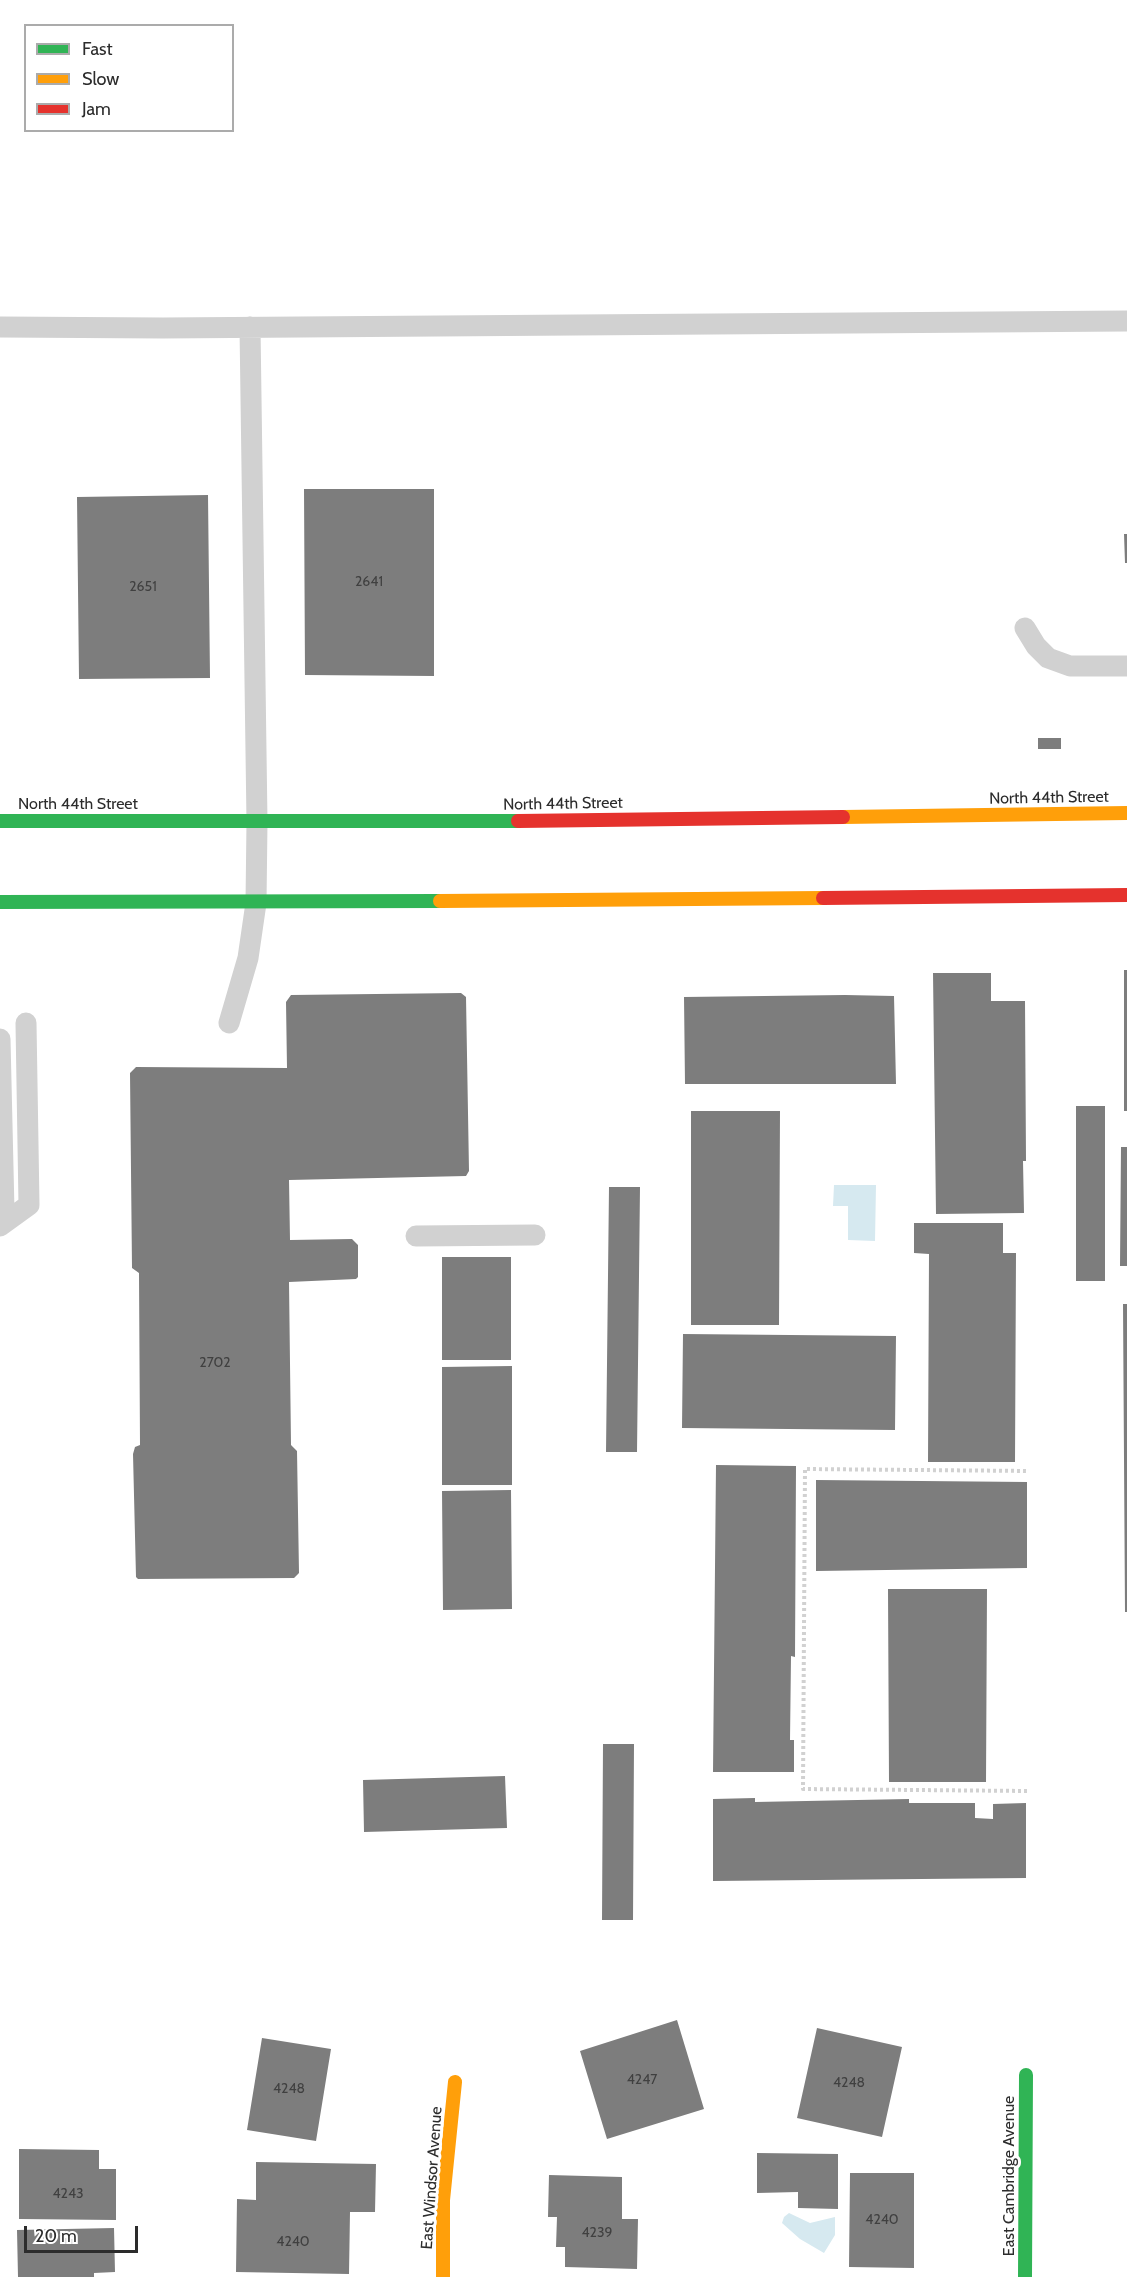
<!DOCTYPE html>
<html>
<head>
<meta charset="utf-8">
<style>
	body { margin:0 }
	#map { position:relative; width:1127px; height:2277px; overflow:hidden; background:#fff; font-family:Cabin,sans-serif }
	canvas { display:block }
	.legend { position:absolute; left:24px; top:24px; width:210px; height:108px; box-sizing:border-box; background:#fff; border:2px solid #ababab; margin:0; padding:8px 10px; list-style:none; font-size:18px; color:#2c2c2c }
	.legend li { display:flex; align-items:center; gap:12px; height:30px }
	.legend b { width:30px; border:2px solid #ababab }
	.scale { position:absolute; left:24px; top:2226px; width:114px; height:27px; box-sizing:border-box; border:3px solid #2c2c2c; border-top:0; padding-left:8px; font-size:18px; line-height:21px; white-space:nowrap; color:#2c2c2c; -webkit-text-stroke:4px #fff; paint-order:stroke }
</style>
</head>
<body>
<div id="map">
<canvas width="1127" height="2277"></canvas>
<ul class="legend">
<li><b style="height:8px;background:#30b455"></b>Fast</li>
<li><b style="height:8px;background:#ff9f0a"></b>Slow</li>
<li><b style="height:8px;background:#e5322d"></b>Jam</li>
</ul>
<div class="scale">20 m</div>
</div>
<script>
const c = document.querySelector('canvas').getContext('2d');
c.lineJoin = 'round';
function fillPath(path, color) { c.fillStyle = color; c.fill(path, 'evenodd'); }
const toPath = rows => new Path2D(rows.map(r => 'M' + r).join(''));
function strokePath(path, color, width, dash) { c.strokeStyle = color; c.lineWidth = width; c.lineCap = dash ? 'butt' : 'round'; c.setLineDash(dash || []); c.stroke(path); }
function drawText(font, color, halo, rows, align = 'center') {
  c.font = font + ' Cabin,sans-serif'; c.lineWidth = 6; c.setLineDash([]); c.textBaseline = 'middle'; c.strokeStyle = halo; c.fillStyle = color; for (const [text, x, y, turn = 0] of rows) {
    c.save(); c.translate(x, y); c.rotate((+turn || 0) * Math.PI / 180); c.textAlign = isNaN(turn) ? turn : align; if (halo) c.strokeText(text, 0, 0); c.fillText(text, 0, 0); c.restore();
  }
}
const water = toPath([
	[834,1185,876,1185,875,1241,848,1240,848,1206,833,1206],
	[789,2213,810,2223,835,2217,835,2235,824,2253,800,2239,782,2223,784,2217]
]);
const building = toPath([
	[304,489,434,489,434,676,305,675],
	[208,495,210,678,79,679,77,497],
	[1124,534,1127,534,1127,563,1125,563],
	[1038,738,1061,738,1061,749,1038,749],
	[1124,970,1127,970,1127,1111,1124,1111],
	[933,973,991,973,991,1001,1025,1001,1026,1161,1023,1161,1024,1213,936,1214],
	[461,993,466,997,469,1171,466,1176,289,1180,290,1240,352,1239,358,1245,358,1277,356,1279,289,1282,291,1445,297,1451,299,1573,294,1578,138,1579,136,1577,133,1454,135,1447,140,1445,139,1273,132,1268,130,1073,136,1067,287,1068,286,1002,291,995],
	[845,995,894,996,896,1084,685,1084,684,997],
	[1076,1106,1105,1106,1105,1281,1076,1281],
	[691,1111,780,1111,779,1325,691,1325],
	[1121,1147,1127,1147,1127,1266,1120,1266],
	[609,1187,640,1187,637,1452,606,1452],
	[914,1223,1003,1223,1003,1253,1016,1253,1015,1462,928,1462,929,1254,914,1253],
	[442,1257,511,1257,511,1360,442,1360],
	[1123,1304,1127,1304,1127,1612,1125,1612],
	[683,1334,896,1336,895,1430,682,1428],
	[512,1366,512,1485,442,1485,442,1367],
	[716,1465,796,1466,795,1657,791,1656,790,1740,794,1740,794,1772,713,1772],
	[816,1480,1027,1482,1027,1568,816,1571],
	[511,1490,512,1609,443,1610,442,1491],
	[888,1589,987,1589,986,1782,889,1782],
	[603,1744,634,1744,633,1920,602,1920],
	[505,1776,507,1828,364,1832,363,1780],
	[755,1798,755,1802,909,1799,909,1803,975,1803,975,1818,993,1819,993,1804,1026,1803,1026,1878,713,1881,713,1799],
	[677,2020,704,2109,607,2139,580,2051],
	[817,2028,902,2047,882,2137,797,2118],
	[262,2038,331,2049,316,2141,247,2130],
	[19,2149,99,2150,99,2169,116,2169,116,2220,19,2219],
	[757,2153,838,2154,838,2209,798,2208,798,2192,757,2193],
	[256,2162,376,2164,375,2212,350,2212,349,2274,236,2272,237,2199,256,2200],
	[850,2173,914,2173,914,2268,849,2267],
	[549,2175,622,2177,622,2219,638,2219,637,2269,565,2267,565,2247,556,2247,557,2217,548,2217],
	[114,2228,115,2272,94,2273,94,2277,18,2277,17,2230]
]);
const path = toPath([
	[1027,1791,803,1789,805,1469,1029,1471]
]);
const lane = toPath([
	[0,327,163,328,1127,321],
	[1025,628,1036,646,1048,658,1070,666,1127,666],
	[229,1023,248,958,256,903,257,822,250,327],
	[0,1039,4,1211,0,1221],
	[0,1226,29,1205,26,1023],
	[416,1236,535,1235]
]);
const fast = toPath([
	[0,821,518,821],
	[0,902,440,901],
	[1025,2277,1026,2075]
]);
const slow = toPath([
	[843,817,1127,813],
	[440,901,823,898],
	[443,2277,443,2200,455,2082]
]);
const jam = toPath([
	[518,821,843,817],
	[823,898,1127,895]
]);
const numberNames = [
	["2641",369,582],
	["2651",143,587],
	["2702",215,1363],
	["4247",642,2080],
	["4248",849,2083],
	["4248",289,2089],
	["4243",68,2194],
	["4240",882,2220],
	["4239",597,2233],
	["4240",293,2242]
];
const streetNames = [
	["North 44th Street",1049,798,-1],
	["North 44th Street",78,804],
	["North 44th Street",563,804,-1],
	["East Cambridge Avenue",1009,2176,-90],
	["East Windsor Avenue",432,2178,-86]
];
fillPath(water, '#d6e9f0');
fillPath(building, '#7d7d7d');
strokePath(path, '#d1d1d1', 4, [3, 3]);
strokePath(lane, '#d1d1d1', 21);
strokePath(fast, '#30b455', 14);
strokePath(slow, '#ff9f0a', 14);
strokePath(jam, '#e5322d', 14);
drawText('14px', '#404040', null, numberNames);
drawText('16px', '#2c2c2c', '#fff', streetNames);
</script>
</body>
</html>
